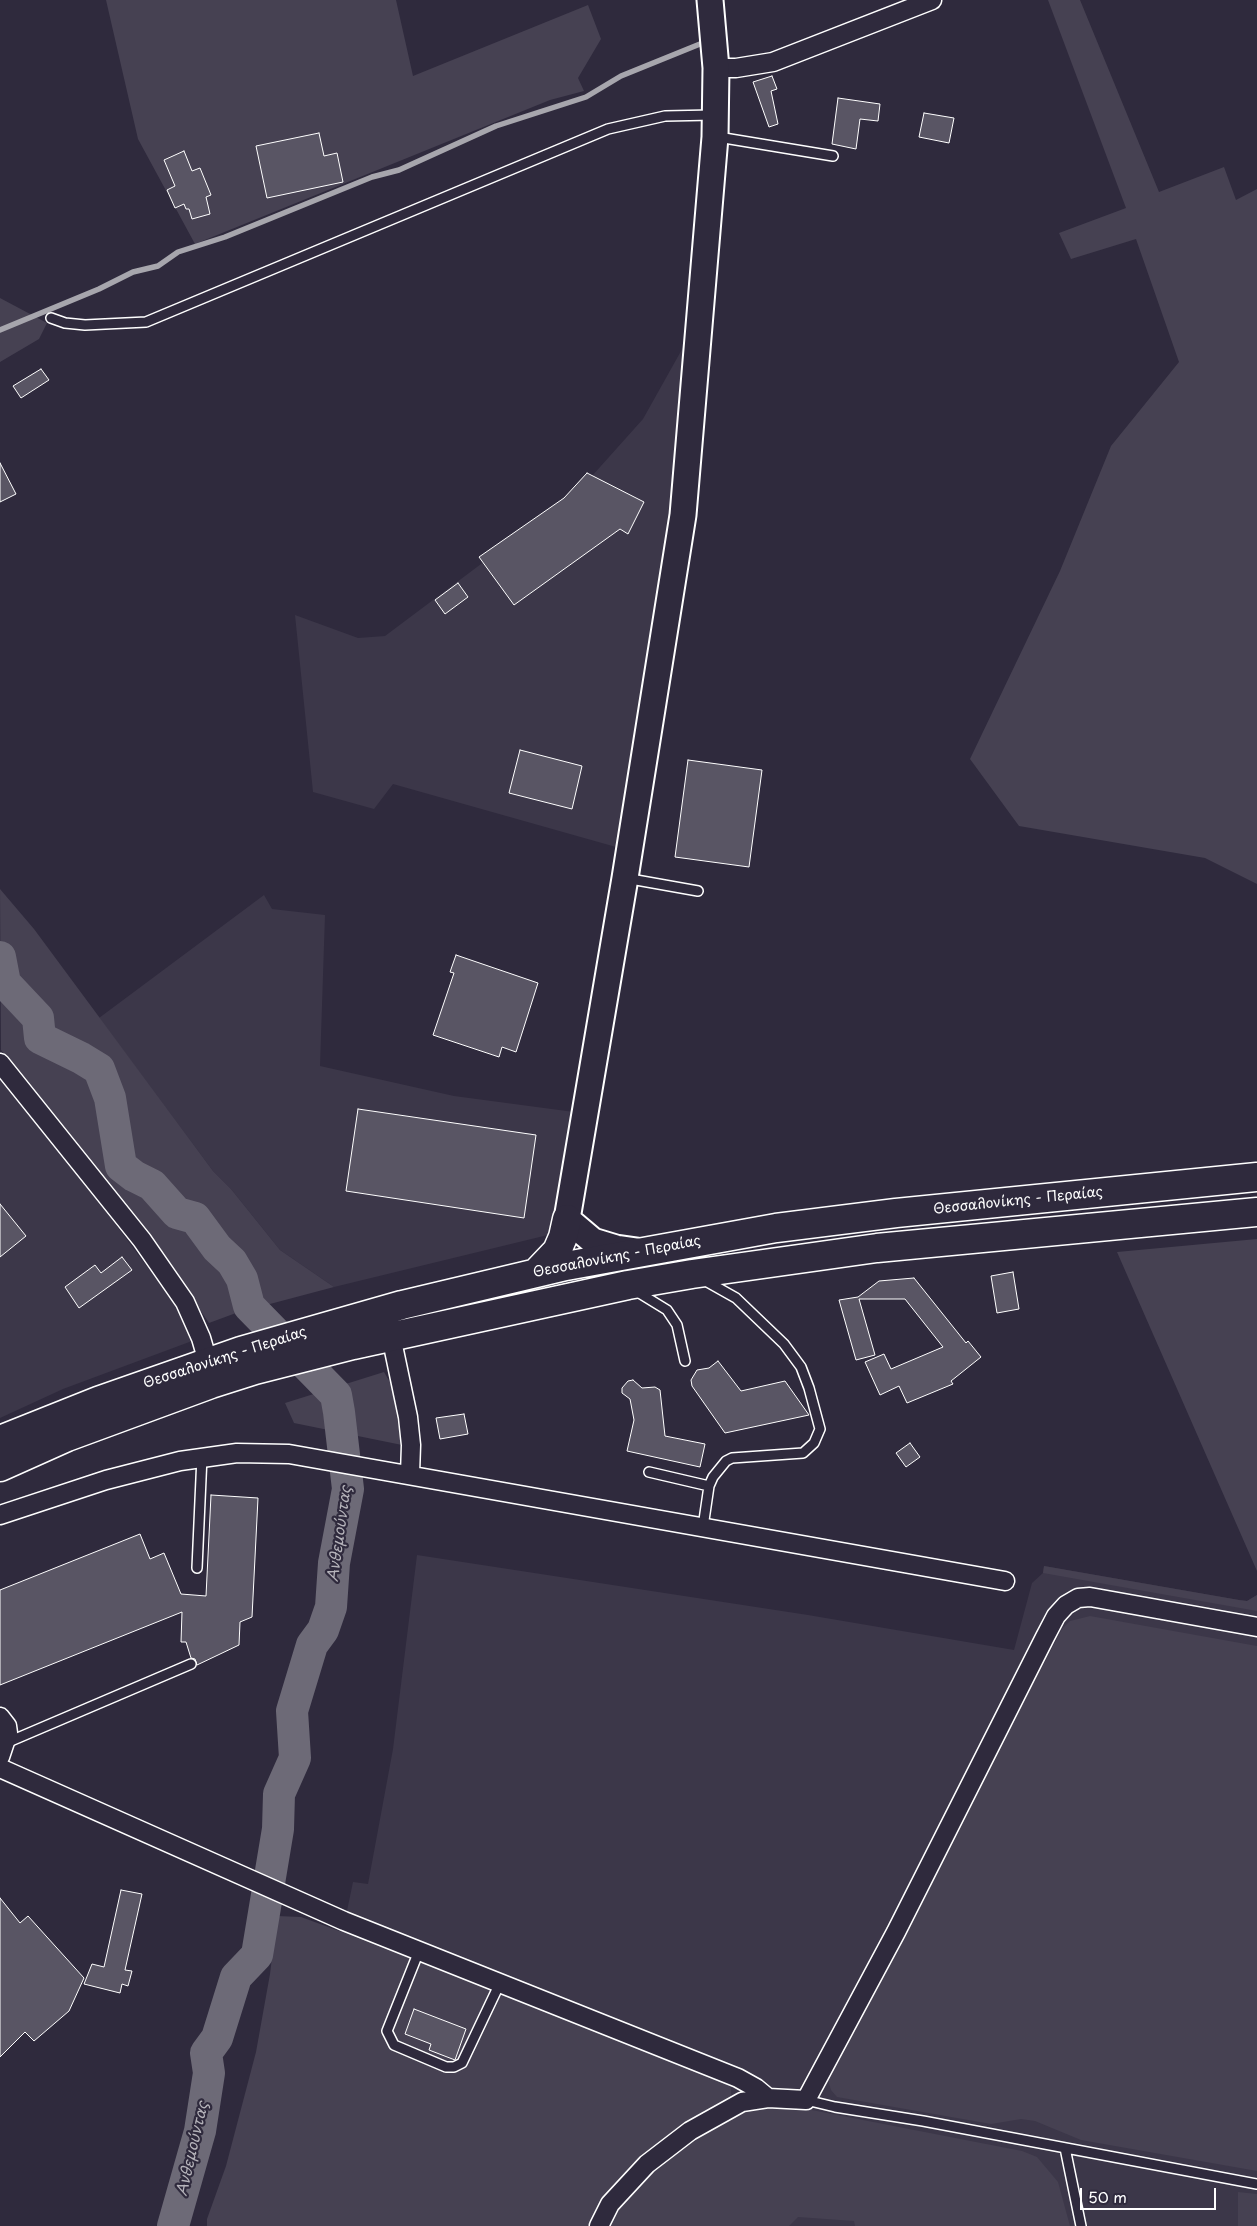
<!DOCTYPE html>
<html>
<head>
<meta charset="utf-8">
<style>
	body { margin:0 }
	#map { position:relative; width:1257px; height:2226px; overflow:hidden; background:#2f2a3d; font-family:"Playpen Sans",sans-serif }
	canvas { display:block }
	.scale { position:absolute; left:1080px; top:2188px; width:136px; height:22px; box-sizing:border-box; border:2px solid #fff; border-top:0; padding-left:6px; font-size:15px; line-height:18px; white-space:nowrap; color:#fff; -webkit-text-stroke:4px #2f2a3d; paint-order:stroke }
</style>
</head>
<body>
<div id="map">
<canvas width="1257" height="2226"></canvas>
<div class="scale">50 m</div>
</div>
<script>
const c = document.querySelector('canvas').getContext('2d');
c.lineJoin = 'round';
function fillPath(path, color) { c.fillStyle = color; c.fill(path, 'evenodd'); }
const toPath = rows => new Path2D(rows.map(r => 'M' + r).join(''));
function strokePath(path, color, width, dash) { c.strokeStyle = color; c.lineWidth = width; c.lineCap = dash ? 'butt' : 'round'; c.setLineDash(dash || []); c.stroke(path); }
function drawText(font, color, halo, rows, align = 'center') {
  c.font = font + ' "Playpen Sans",sans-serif'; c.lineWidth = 4.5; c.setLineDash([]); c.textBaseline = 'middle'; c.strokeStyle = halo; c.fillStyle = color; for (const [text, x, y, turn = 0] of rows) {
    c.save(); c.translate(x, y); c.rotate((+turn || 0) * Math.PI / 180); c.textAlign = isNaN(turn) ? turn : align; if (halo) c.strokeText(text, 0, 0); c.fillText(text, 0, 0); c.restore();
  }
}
const built = toPath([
	[690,335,669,519,616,847,393,784,374,809,313,792,295,615,358,638,385,636,493,555,592,476,643,419],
	[264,895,272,909,325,915,320,1066,454,1096,574,1112,552,1234,334,1287,280,1250,231,1189,213,1171,99,1018],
	[0,1080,84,1182,172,1300,192,1341,63,1389,0,1418],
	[417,1555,808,1615,1014,1650,1032,1583,1043,1573,1044,1566,1239,1600,1247,1601,1257,1595,1257,2226,281,2226,353,1882,368,1884,393,1749]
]);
const green = toPath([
	[106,0,396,0,413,76,588,5,601,39,578,78,584,91,550,100,195,244,138,139],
	[1048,0,1080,0,1159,192,1224,167,1236,200,1257,189,1257,884,1205,858,1019,826,970,759,1060,571,1111,446,1179,362,1136,239,1071,259,1059,233,1126,208],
	[0,298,47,323,39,339,0,362],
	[0,889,34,929,213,1171,231,1189,280,1250,334,1287,236,1313,209,1323,150,1236,1,1050],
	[1257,1239,1257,1571,1117,1252],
	[384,1372,391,1384,402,1445,294,1423,285,1403],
	[1044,1566,1239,1600,1247,1601,1257,1595,1257,1611,1043,1573],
	[1090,1616,1257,1646,1257,2171,1081,2140,1035,2121,1021,2119,991,2124,837,2097,831,2090,828,2080,830,2068,1062,1629,1070,1621],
	[277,1916,301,1917,342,1932,725,2082,731,2088,731,2096,723,2103,672,2134,625,2173,608,2194,591,2226,207,2226,207,2219,226,2166,256,2052,270,1974],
	[781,2104,1022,2151,1037,2157,1058,2182,1070,2226,855,2226,854,2221,798,2217,789,2226,607,2226,620,2204,647,2175,674,2153,732,2118,757,2107],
	[1238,2192,1257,2194,1257,2226,1238,2226]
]);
const stream = toPath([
	[0,330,99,289,133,272,158,266,178,252,225,237,372,177,399,170,496,126,586,97,621,76,700,44]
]);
const river = toPath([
	[0,957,5,983,38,1018,40,1038,81,1058,99,1069,110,1098,121,1166,134,1176,152,1185,177,1213,195,1218,217,1248,232,1262,242,1279,249,1306,336,1395,339,1412,348,1489,334,1563,331,1607,323,1630,312,1645,292,1711,295,1758,279,1794,278,1829,257,1955,236,1977,217,2038,206,2053,209,2073,200,2131,173,2226]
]);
const building = toPath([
	[772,76,777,89,771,91,778,124,769,127,753,82,772,76],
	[838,98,880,104,878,121,860,119,856,149,832,144,838,98],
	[924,113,954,118,949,143,919,137,924,113],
	[319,133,324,156,337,153,343,182,267,198,256,146,319,133],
	[184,151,192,171,200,168,211,195,206,197,210,214,192,219,189,209,186,209,184,204,175,208,167,190,175,186,164,160,184,151],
	[41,369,49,380,21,398,13,386,41,369],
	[0,463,16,494,0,502,0,463],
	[587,473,644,502,628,534,620,529,514,605,479,557,564,498,587,473],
	[458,583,468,597,445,614,435,600,458,583],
	[520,750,582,766,572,809,509,793,520,750],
	[688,760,762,770,749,867,675,857,688,760],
	[456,955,538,983,516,1052,502,1047,499,1057,433,1035,454,973,450,972,456,955],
	[358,1109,536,1135,524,1218,346,1191,358,1109],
	[0,1204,26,1236,0,1257,0,1204],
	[122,1257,132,1270,79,1308,65,1287,95,1265,101,1273,122,1257],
	[1013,1272,1019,1309,997,1313,991,1276,1013,1272],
	[914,1278,966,1343,968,1341,981,1357,951,1381,953,1384,907,1403,899,1386,880,1395,865,1362,884,1354,891,1369,943,1347,905,1299,859,1299,875,1355,856,1360,839,1300,858,1297,879,1281,914,1278],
	[718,1361,741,1391,785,1381,809,1415,725,1433,692,1386,691,1380,697,1370,709,1368,718,1361],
	[633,1380,642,1388,655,1387,660,1390,665,1436,705,1444,700,1467,627,1451,634,1420,630,1399,622,1393,622,1388,628,1381,633,1380],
	[464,1414,468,1434,440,1439,436,1418,464,1414],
	[910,1443,920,1457,906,1467,896,1453,910,1443],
	[211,1495,258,1498,252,1617,240,1622,239,1645,197,1665,195,1659,191,1658,186,1642,181,1642,182,1612,0,1685,0,1590,140,1534,150,1559,164,1553,181,1594,206,1596,211,1495],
	[121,1890,142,1894,125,1970,132,1971,128,1986,122,1984,120,1993,84,1984,92,1964,104,1967,121,1890],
	[0,1898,20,1923,28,1916,84,1978,69,2011,34,2041,25,2032,0,2057,0,1898],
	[414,2009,466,2029,455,2060,429,2050,431,2044,405,2034,414,2009]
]);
const lane = toPath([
	[718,137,833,156],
	[51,318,65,323,85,325,146,322,608,129,665,116,713,115],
	[625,878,698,891],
	[636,1291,667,1310,677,1325,685,1361],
	[649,1472,709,1486],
	[703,1527,709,1486,713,1477,726,1461,732,1458,803,1453,814,1443,820,1429,809,1388,801,1367,784,1344,736,1298,704,1280],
	[197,1568,202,1456],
	[6,1743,191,1664],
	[419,1951,387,2031,394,2045,446,2067,454,2067,462,2063,500,1983],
	[806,2100,835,2107,923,2121,1257,2184],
	[1065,2148,1081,2226]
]);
const street = toPath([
	[716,68,736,68,773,62,932,0],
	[0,1063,142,1240,185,1302,201,1338,208,1362],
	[391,1336,408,1417,411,1445,410,1474],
	[0,1515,106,1480,180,1461,237,1453,289,1454,1005,1581],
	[0,1717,7,1726,8,1733,0,1757],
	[0,1768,344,1921,738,2078,756,2088,768,2098],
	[599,2226,610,2204,647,2164,690,2131,742,2102,768,2098,806,2100,896,1932,1045,1637,1056,1616,1066,1605,1078,1598,1090,1597,1257,1627]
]);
const secondary = toPath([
	[637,1251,616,1248,593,1241,567,1219,625,878,683,515,715,137,716,68,710,0]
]);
const primary = toPath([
	[537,1272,557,1251,563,1237,567,1219],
	[0,1440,98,1401,241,1351,402,1305,566,1266,776,1228,896,1213,1257,1177],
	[0,1467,67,1437,211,1384,255,1370,353,1345,628,1285,692,1274,877,1248,1257,1212]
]);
const streetNames = [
	["Θεσσαλονίκης - Περαίας",1018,1201,-6],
	["Θεσσαλονίκης - Περαίας",617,1257,-11],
	["Θεσσαλονίκης - Περαίας",225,1358,-18]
];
const waterNames = [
	["Ανθεμούντας",340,1534,-82],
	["Ανθεμούντας",193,2149,-77]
];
fillPath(built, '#3c3749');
fillPath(green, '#464152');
strokePath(stream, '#a7a6ad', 5.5);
strokePath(river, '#6d6a77', 32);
fillPath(building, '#595564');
strokePath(building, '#fff', 1);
strokePath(lane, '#fff', 12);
strokePath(street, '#fff', 21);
strokePath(secondary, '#fff', 29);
strokePath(primary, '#fff', 31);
strokePath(lane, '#2f2a3d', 9);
strokePath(street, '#2f2a3d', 18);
strokePath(secondary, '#2f2a3d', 25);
strokePath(primary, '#2f2a3d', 28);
drawText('14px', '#fff', '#2f2a3d', streetNames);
drawText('italic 15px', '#b6b4bb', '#2f2a3d', waterNames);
</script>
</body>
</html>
